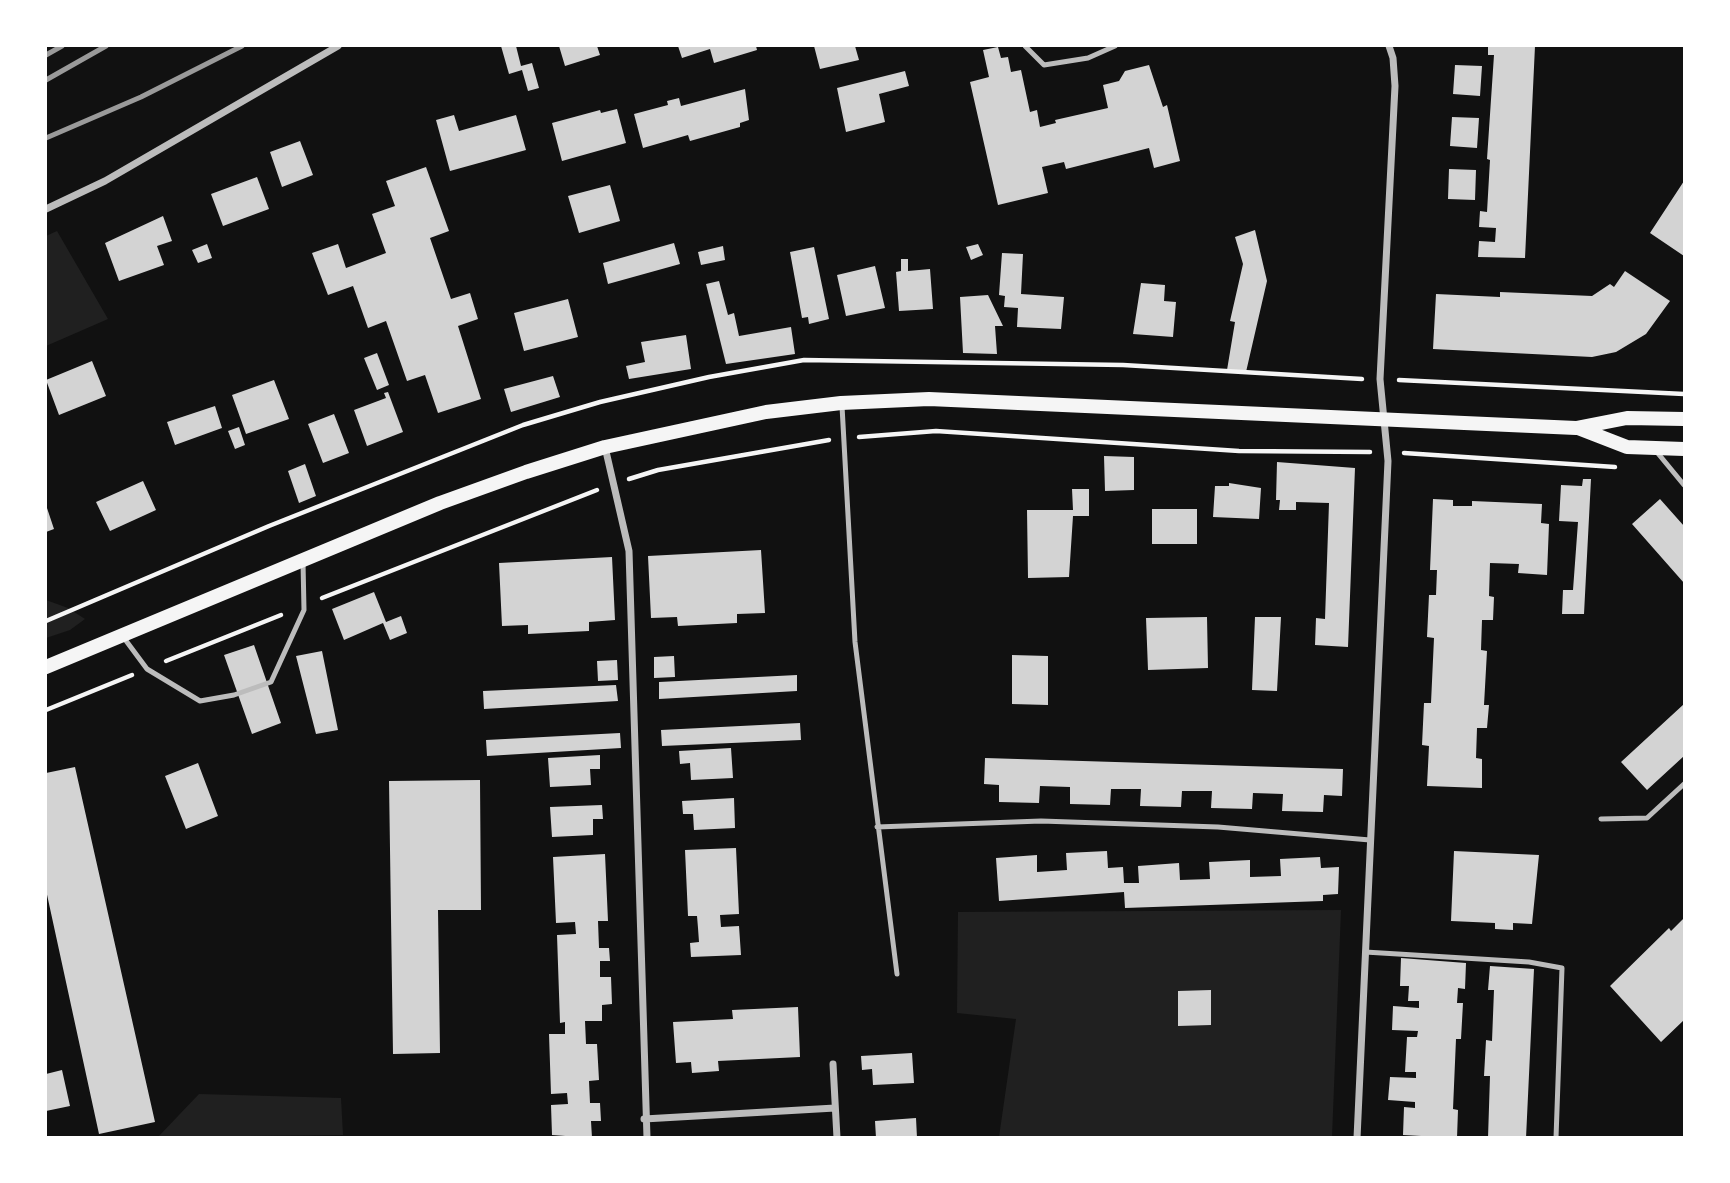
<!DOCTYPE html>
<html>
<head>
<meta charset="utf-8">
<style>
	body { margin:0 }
	#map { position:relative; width:1730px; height:1183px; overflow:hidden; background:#111; font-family:Lato,sans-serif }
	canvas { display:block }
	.frame { position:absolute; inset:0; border:47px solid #fff; pointer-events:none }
</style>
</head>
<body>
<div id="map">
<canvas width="1730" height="1183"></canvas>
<div class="frame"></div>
</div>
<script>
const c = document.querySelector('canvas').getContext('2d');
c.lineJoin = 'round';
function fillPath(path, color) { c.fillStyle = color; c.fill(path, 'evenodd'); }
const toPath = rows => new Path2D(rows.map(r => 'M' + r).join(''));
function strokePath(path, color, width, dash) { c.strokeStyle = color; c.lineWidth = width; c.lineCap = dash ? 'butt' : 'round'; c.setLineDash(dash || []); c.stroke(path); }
const green = toPath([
	[57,231,108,319,46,346,46,236],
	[46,600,68,608,85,619,70,630,46,638],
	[1341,910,1332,1137,999,1137,1016,1019,957,1013,958,912],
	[199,1094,341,1098,343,1135,158,1137]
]);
const building = toPath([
	[501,46,516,46,521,66,532,63,539,88,528,91,522,70,509,74],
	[559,46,597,46,600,55,565,66],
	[678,46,756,46,757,50,714,63,710,49,682,58],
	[814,46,855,46,859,60,820,69],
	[1488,46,1535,46,1525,258,1478,257,1479,241,1495,242,1496,228,1479,227,1480,211,1487,212,1490,160,1487,159,1494,55,1488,55],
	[998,47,1001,58,1008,57,1011,72,1021,70,1030,112,1037,110,1040,127,1056,123,1055,120,1108,108,1103,85,1119,81,1125,71,1149,65,1163,107,1167,105,1180,161,1154,168,1149,148,1066,169,1064,162,1042,167,1048,193,998,205,970,82,989,77,983,50],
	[1455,65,1482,66,1480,96,1453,94],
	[905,71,909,86,879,94,885,122,846,132,837,88],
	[745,89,749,120,740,123,740,127,690,141,688,135,643,148,634,114,668,105,667,101,679,98,681,106],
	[617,109,626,143,562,161,552,123,600,110,601,113],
	[454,115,459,131,516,115,526,150,450,171,436,120],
	[1452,117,1479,118,1477,148,1450,146],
	[300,141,313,175,282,187,270,152],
	[426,167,449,231,430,238,451,299,470,293,478,319,458,326,481,399,438,413,425,375,407,381,386,321,368,328,353,286,328,295,312,253,338,244,346,268,386,253,372,214,395,206,386,181],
	[1449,169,1476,170,1475,200,1448,199],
	[257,177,269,209,223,226,211,194],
	[1684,181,1684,256,1650,233],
	[610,185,620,221,579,233,568,196],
	[163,216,172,241,157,246,164,265,119,281,105,243],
	[1255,230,1267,281,1246,372,1227,370,1235,322,1230,321,1243,264,1235,237],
	[674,243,680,264,608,284,603,263],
	[207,244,212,258,198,263,192,250],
	[978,244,983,255,971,260,966,247],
	[723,246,725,260,701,265,698,252],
	[814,247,829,319,809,324,808,317,802,318,790,252],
	[1002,253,1023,254,1021,294,1064,297,1061,329,1017,327,1018,308,1004,307,1005,296,999,295],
	[901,259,908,259,908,271,930,269,933,309,899,311,896,272,901,271],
	[875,266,885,308,846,316,837,275],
	[1625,271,1670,301,1646,334,1616,352,1592,357,1433,349,1436,294,1500,297,1500,292,1592,296,1610,284,1614,287],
	[719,281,728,315,734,313,739,336,791,327,795,354,726,364,706,284],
	[1141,283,1165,285,1164,301,1176,302,1173,337,1133,334],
	[988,295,1003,326,995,326,997,354,963,353,960,297],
	[568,299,578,337,524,351,514,313],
	[686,335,691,369,629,379,626,366,645,362,641,342],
	[377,353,389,385,377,390,364,358],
	[92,361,106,396,59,415,46,380],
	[553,376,560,397,511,412,504,389],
	[274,380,289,419,246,434,232,395],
	[388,392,403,432,367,446,354,410,386,398,384,393],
	[215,406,222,428,175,445,167,422],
	[334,414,349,453,323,463,308,424],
	[239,427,245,445,235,449,228,431],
	[1104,456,1134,457,1134,490,1105,491],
	[1277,462,1355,468,1348,647,1315,645,1316,618,1325,619,1329,503,1296,502,1296,510,1279,510,1280,500,1276,500],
	[305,464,316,496,299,503,288,471],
	[1583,479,1591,479,1584,614,1562,614,1563,590,1573,590,1578,522,1559,521,1561,485,1582,486],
	[143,481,156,510,110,531,96,502],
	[1229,483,1261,488,1259,519,1213,517,1215,486,1229,486],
	[1072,489,1089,489,1089,516,1073,516,1069,577,1028,578,1027,510,1073,510],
	[1433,499,1453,500,1453,506,1472,506,1472,501,1542,504,1541,523,1549,524,1547,575,1518,573,1519,564,1490,563,1489,596,1494,597,1493,620,1482,620,1481,650,1487,651,1484,705,1489,705,1487,728,1477,728,1476,758,1482,759,1482,788,1427,786,1429,746,1422,745,1424,703,1431,703,1434,638,1427,637,1429,595,1436,595,1437,570,1430,570],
	[1660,499,1684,526,1684,583,1632,524],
	[46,505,54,529,46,532],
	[1152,509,1197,509,1197,544,1152,544],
	[761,550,765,613,737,614,737,623,678,626,677,617,651,618,648,556],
	[612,557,615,620,589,622,589,631,528,634,528,625,502,626,499,563],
	[374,592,386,622,401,616,407,633,390,640,383,623,344,640,332,609],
	[1207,617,1208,668,1148,670,1146,618],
	[1255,617,1281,617,1277,691,1252,690],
	[254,645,281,723,252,734,224,655],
	[322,651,338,730,316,734,296,656],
	[1012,655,1048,656,1048,705,1012,704],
	[674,656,675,677,654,678,654,657],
	[617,660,618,680,598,681,597,661],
	[797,675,797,691,659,699,659,682],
	[616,685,618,701,484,709,483,691],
	[1684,704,1684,756,1647,790,1621,762],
	[800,723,801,740,662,746,661,730],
	[620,733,621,748,487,756,486,740],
	[731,748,733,778,691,780,690,763,680,764,679,751],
	[600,755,600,769,590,769,591,785,550,787,548,758],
	[985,758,1343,769,1342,796,1324,795,1323,812,1282,811,1283,794,1253,793,1252,809,1211,808,1212,791,1182,791,1181,807,1140,806,1141,789,1111,789,1110,805,1070,804,1070,787,1040,786,1039,803,999,802,999,785,984,784],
	[198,763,218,816,186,829,165,776],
	[75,767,155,1122,99,1134,46,890,46,773],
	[480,780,481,910,438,910,440,1053,393,1054,389,781],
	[734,798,735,828,694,830,693,814,683,814,682,801],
	[602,805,603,819,593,819,593,835,552,837,550,807],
	[736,848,739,914,720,915,721,927,739,926,741,955,691,957,690,943,699,942,698,928,697,916,688,916,685,850],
	[1107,851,1108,868,1123,867,1124,883,1139,883,1138,866,1179,863,1180,880,1210,879,1209,862,1250,860,1250,877,1281,876,1280,859,1320,857,1321,868,1339,867,1338,894,1323,895,1323,901,1125,908,1124,892,999,901,996,858,1037,855,1037,872,1067,870,1066,853],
	[1454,851,1539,855,1532,924,1513,923,1513,930,1495,929,1495,923,1451,921],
	[605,854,608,921,598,921,599,948,609,948,610,961,600,961,600,977,611,977,612,1004,602,1005,602,1021,585,1021,586,1044,597,1044,599,1080,589,1081,590,1103,600,1103,601,1121,591,1121,592,1138,552,1135,551,1105,568,1104,567,1093,551,1094,549,1034,565,1034,565,1022,560,1023,557,935,576,934,575,922,556,923,553,857],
	[1684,918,1684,1020,1661,1042,1610,986,1669,928,1671,931],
	[1401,958,1466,963,1465,989,1458,988,1457,1003,1463,1003,1461,1039,1456,1039,1453,1109,1458,1110,1457,1138,1403,1135,1404,1107,1415,1108,1415,1102,1388,1100,1390,1077,1416,1078,1416,1072,1405,1072,1407,1037,1417,1037,1418,1031,1392,1030,1393,1006,1419,1008,1419,1001,1408,1001,1409,986,1400,986],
	[1490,966,1534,969,1526,1138,1488,1138,1490,1076,1484,1076,1486,1040,1492,1041,1494,990,1488,990],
	[1211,990,1211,1025,1178,1026,1178,991],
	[798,1007,800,1057,718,1061,719,1071,692,1073,691,1062,676,1063,673,1022,733,1019,732,1010],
	[912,1053,914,1083,873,1085,872,1069,862,1070,861,1056],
	[62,1070,70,1106,46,1111,46,1074],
	[916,1118,917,1138,876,1138,875,1121]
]);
const path = toPath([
	[1399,380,1684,394],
	[859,437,936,431,1239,451,1370,452],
	[1404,453,1615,467],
	[629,479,658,470,829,440],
	[322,598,597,490],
	[46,621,269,526,523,425,600,402,709,377,804,360,1123,365,1362,379],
	[166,661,281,615],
	[46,710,132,675]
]);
const service = toPath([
	[1025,46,1044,65,1088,58,1115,46],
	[842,406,855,642,897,974],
	[1656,451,1684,485],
	[124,638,147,669,200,701,234,695,271,682,304,610,303,562],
	[1601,819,1647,818,1684,784],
	[877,827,1041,821,1218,827,1370,840],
	[1365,952,1529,962,1562,968,1556,1138]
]);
const minor = toPath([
	[46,209,105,181,338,46],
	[605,447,629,551,647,1138],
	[833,1064,837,1138],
	[644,1119,835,1108],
	[1357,1138,1388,461,1380,379,1395,86,1393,58,1389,46]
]);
const secondary = toPath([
	[1578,428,1627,447,1684,449],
	[46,667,440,503,526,472,605,447,766,412,841,403,929,399,1576,428,1627,418,1684,419]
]);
const rail = toPath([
	[46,55,62,46],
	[46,80,106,46],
	[46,138,141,97,242,46]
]);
fillPath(green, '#202020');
fillPath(building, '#d3d3d3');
strokePath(path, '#f5f5f5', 4.5);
strokePath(service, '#bcbcbc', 5);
strokePath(minor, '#bcbcbc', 7);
strokePath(secondary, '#f5f5f5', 14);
strokePath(rail, '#9a9a9a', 5);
</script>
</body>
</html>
